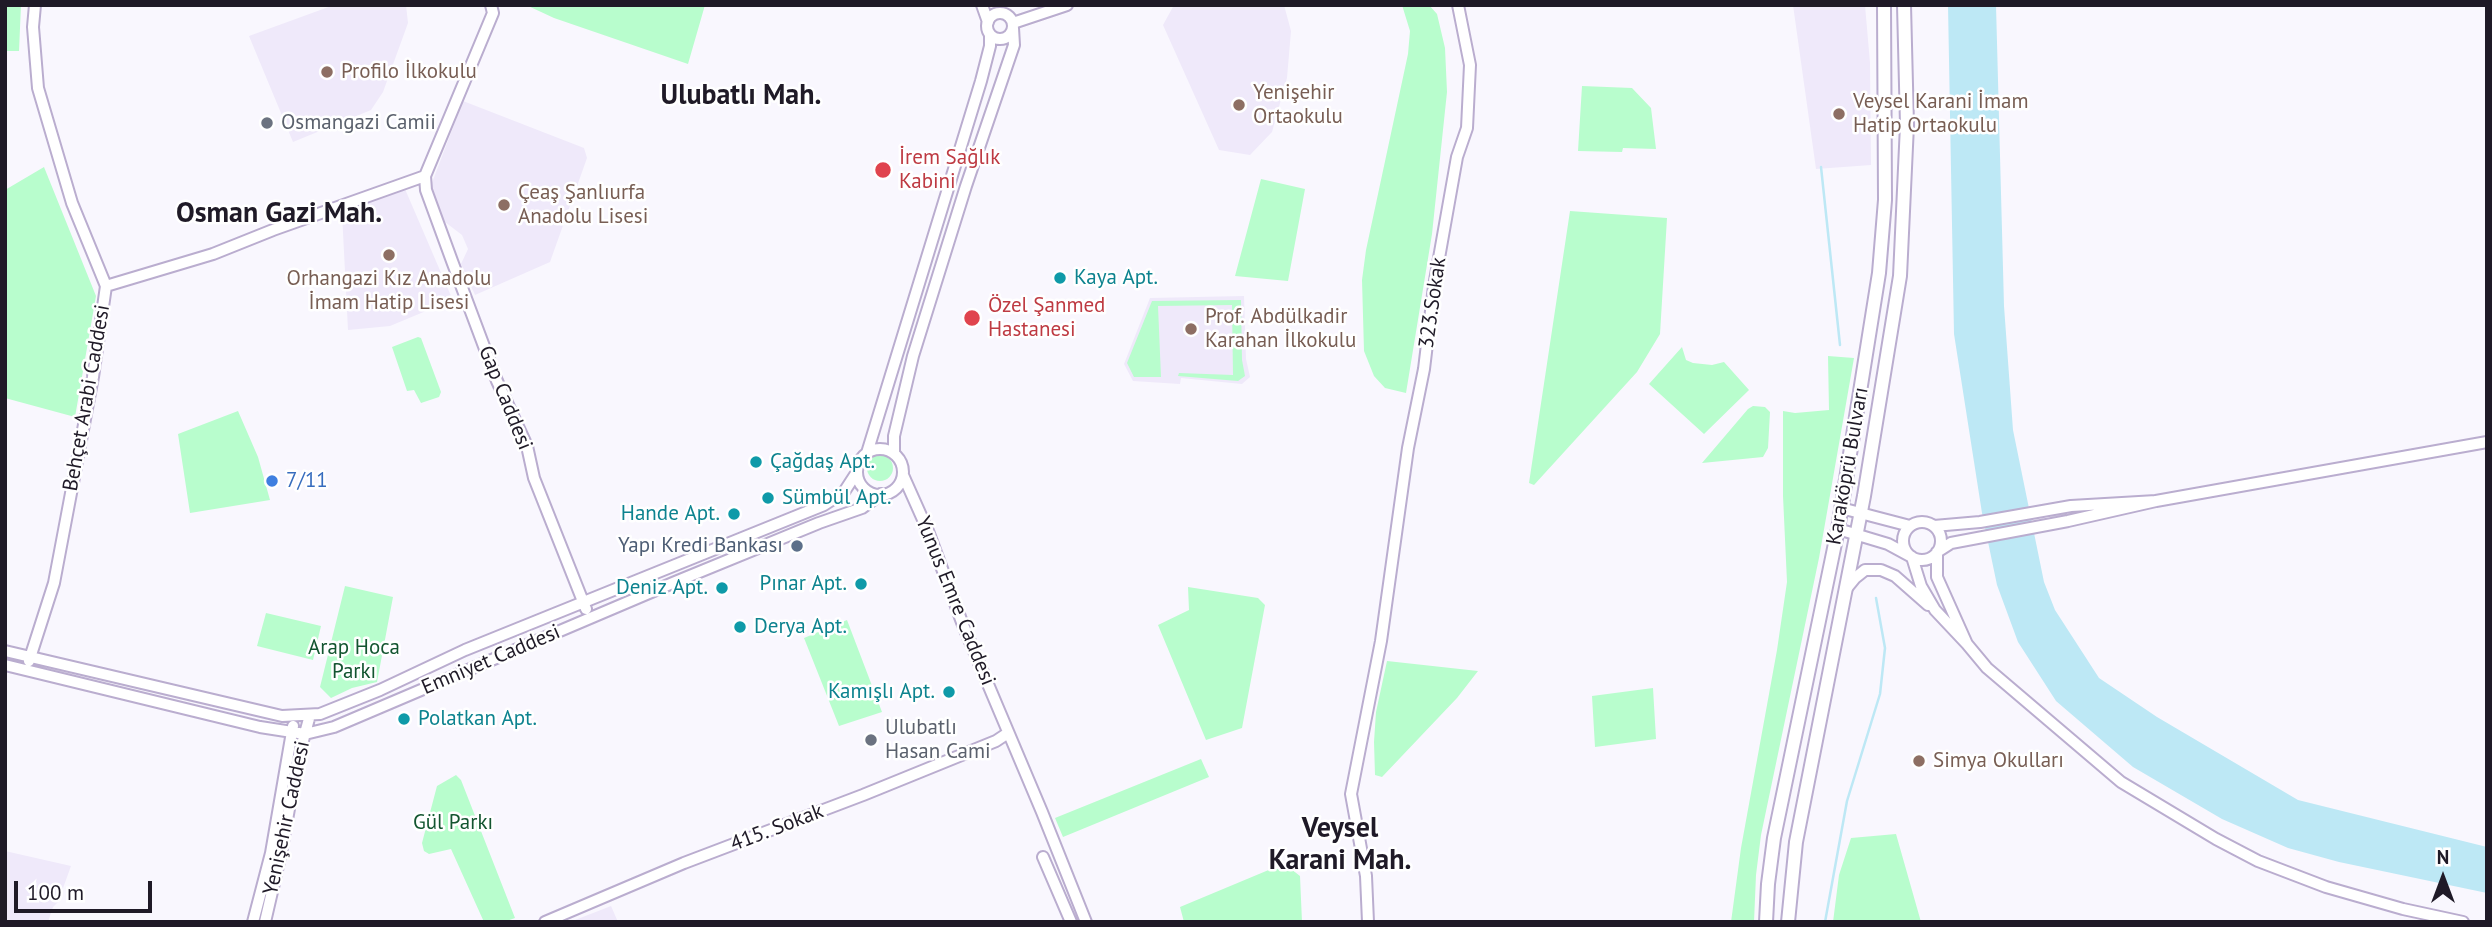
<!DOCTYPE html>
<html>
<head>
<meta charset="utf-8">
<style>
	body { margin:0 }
	#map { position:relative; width:2492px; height:927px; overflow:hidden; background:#f9f7fe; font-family:"PT Sans",sans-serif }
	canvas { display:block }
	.frame { position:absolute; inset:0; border:7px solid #1f1a27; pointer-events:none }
	.north { position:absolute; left:2408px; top:843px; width:70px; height:70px; -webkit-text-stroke:5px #fff; paint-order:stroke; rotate:0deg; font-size:19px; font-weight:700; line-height:28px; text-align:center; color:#1f1a27 }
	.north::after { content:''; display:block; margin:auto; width:24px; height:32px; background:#1f1a27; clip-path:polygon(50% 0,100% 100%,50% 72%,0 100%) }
	.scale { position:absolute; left:14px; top:881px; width:138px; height:32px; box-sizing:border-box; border:4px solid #1f1a27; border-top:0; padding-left:9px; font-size:21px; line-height:24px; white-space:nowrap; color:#1f1a27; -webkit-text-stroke:5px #fff; paint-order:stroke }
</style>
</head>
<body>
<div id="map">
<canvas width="2492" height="927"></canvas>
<div class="frame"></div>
<div class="north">N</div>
<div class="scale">100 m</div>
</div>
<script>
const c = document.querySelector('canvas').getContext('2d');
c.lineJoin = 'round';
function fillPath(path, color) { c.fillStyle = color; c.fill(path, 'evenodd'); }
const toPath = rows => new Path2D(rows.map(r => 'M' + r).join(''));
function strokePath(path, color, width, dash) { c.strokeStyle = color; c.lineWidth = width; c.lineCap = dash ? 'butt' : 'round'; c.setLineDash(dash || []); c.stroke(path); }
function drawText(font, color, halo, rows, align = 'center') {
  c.font = font + ' "PT Sans",sans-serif'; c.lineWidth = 5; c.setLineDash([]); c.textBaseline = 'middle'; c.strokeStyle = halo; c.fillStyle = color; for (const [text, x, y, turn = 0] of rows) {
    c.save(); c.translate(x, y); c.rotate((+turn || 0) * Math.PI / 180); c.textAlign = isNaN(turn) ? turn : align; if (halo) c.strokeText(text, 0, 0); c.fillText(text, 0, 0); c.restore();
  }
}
const built = toPath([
	[334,5,406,5,408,23,383,92,371,110,293,142,249,36],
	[1174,5,1284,5,1291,31,1287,78,1272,132,1250,155,1219,150,1163,25],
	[1793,5,1865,5,1870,63,1871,165,1816,169],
	[463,101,584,148,587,158,550,262,475,295,461,264,468,249,462,235,445,222,430,188],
	[405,189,451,296,450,301,390,326,348,330,342,213],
	[1244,296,1246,359,1250,377,1242,384,1181,378,1180,384,1133,381,1124,364,1150,298],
	[5,851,71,866,58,902,53,907,48,922,5,922],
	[611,906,618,922,570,922]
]);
const green = toPath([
	[5,5,21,5,19,51,5,51],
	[526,5,705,5,688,64,554,18],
	[1402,5,1429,5,1437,14,1445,48,1447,92,1432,234,1406,393,1385,388,1374,376,1364,351,1362,280,1366,250,1408,54,1410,31],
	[1582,86,1632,88,1651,108,1656,149,1623,148,1622,152,1578,151],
	[44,167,96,296,75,417,5,398,5,190],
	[1261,179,1305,189,1288,281,1235,276],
	[1570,211,1667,218,1660,334,1637,372,1534,485,1529,483],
	[1241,300,1242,360,1245,376,1238,381,1178,376,1179,373,1233,375,1232,305,1158,306,1161,377,1134,377,1127,363,1152,301],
	[418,337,421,338,441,392,439,397,421,403,414,390,407,391,392,347],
	[1682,347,1686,360,1693,363,1712,365,1724,362,1749,390,1704,434,1649,384],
	[1828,356,1854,358,1819,558,1761,835,1756,875,1754,922,1731,922,1741,848,1777,650,1787,582,1783,496,1783,411,1795,413,1829,410],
	[1753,406,1765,407,1770,412,1768,448,1763,457,1702,463,1748,409],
	[238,411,258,457,270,500,190,513,178,434],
	'867 468a13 13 0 1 1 26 0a13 13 0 1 1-26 0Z',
	[345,586,393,597,377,682,352,688,331,698,320,687],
	[1188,587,1258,598,1265,605,1242,728,1206,740,1158,625,1189,610],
	[266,613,321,626,313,660,257,646],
	[847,620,882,712,839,726,804,638],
	[1387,661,1478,671,1457,698,1382,777,1375,775,1374,742,1376,712],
	[1653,688,1656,739,1595,747,1592,696],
	[1201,759,1209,777,1063,837,1055,818],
	[456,775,461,780,515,918,504,922,484,922,451,849,429,854,424,851,422,843,437,786],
	[1896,834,1921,922,1833,922,1839,875,1851,838],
	[1271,869,1291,869,1300,876,1302,922,1184,922,1180,907]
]);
const water = toPath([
	[1948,5,1996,5,2004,306,2013,430,2044,582,2055,610,2099,678,2157,717,2298,800,2487,847,2487,893,2339,862,2288,848,2222,819,2133,767,2056,701,2018,642,1997,585,1982,513,1954,334]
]);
const stream = toPath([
	[1821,167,1840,345],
	[1825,922,1847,801,1880,694,1885,648,1876,598]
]);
const secondary = toPath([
	[982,5,988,22],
	'987 26a13 13 0 1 1 26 0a13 13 0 1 1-26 0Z',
	[1013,23,1067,5],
	[425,176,426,190,452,261,497,381,527,446,534,478,586,609],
	[106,286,213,254,273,230,425,176,493,13,491,5],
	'857 472a23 23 0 1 1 46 0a23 23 0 1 1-46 0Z',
	[867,453,981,81,990,46,990,34],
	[894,454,894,436,913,356,966,186,1014,45,1013,28],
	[903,475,928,531,963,625,1042,812,1086,922],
	[2156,501,2487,442],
	[1841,508,1910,526],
	'1903 541a19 19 0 1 1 38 0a19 19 0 1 1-38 0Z',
	[1838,529,1888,544,1912,557,1921,586,1935,610,1967,644,1937,577,1937,552,1951,543,2068,521,2156,501,2071,506,1980,522,1934,526],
	[1846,589,1855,578,1865,570,1881,570,1895,576,1928,605],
	[1967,644,1987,668,2121,782,2216,839,2258,861,2326,887,2403,909,2463,922],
	[5,651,282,716,320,714,380,690,465,650,824,505,844,492,857,472],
	[29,661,54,583,93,377,106,286,72,203,38,88,33,27,35,5],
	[5,665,260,727,305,734,334,727,675,582,819,523,862,508,881,494],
	[1043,857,1071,922],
	[253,922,271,853,293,726],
	[265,922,281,853,298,759,310,715],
	[545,922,684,863,863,795,996,741,1008,733],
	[1368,922,1366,876,1351,794,1381,641,1408,448,1424,369,1434,286,1457,157,1467,128,1470,65,1458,5]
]);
const highway = toPath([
	[1766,922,1768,884,1774,838,1838,529,1879,273,1885,200,1884,5],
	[1788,922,1796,842,1864,496,1900,276,1907,125,1904,5]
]);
const markers = [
	[327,72,7,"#8d6e63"],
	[1239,105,7,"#8d6e63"],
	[1839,114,7,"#8d6e63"],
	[267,123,7,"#6b7280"],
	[883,170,9,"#e0444e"],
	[504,205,7,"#8d6e63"],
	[389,255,7,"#8d6e63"],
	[1060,278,7,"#0f9aa8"],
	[972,318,9,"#e0444e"],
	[1191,329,7,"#8d6e63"],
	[756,462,7,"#0f9aa8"],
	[272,481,7,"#3f7fe0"],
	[768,498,7,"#0f9aa8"],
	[734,514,7,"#0f9aa8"],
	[797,546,7,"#5c6f8a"],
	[861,584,7,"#0f9aa8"],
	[722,588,7,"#0f9aa8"],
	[740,627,7,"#0f9aa8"],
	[949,692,7,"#0f9aa8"],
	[404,719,7,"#0f9aa8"],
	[871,740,7,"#6b7280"],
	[1919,761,7,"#8d6e63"]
];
const educationNames = [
	["Profilo İlkokulu",341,72],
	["Yenişehir",1253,93],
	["Ortaokulu",1253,117],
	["Veysel Karani İmam",1853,102],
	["Hatip Ortaokulu",1853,126],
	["Çeaş Şanlıurfa",518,193],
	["Anadolu Lisesi",518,217],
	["Orhangazi Kız Anadolu",389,279,"center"],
	["İmam Hatip Lisesi",389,303,"center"],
	["Prof. Abdülkadir",1205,317],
	["Karahan İlkokulu",1205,341],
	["Simya Okulları",1933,761]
];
const worshipNames = [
	["Osmangazi Camii",281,123],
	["Ulubatlı",885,728],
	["Hasan Cami",885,752]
];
const healthNames = [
	["İrem Sağlık",899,158],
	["Kabini",899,182],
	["Özel Şanmed",988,306],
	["Hastanesi",988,330]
];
const cultureNames = [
	["Kaya Apt.",1074,278],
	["Çağdaş Apt.",770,462],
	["Sümbül Apt.",782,498],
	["Hande Apt.",720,514,"right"],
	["Pınar Apt.",847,584,"right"],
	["Deniz Apt.",708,588,"right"],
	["Derya Apt.",754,627],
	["Kamışlı Apt.",935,692,"right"],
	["Polatkan Apt.",418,719]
];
const streetNames = [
	["323.Sokak",1433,303,-82],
	["Behçet Arabi Caddesi",87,398,-80],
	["Gap Caddesi",505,398,68],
	["Karaköprü Bulvarı",1848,466,-80],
	["Yunus Emre Caddesi",955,601,68],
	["Emniyet Caddesi",491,660,-23],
	["Yenişehir Caddesi",287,818,-78],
	["415. Sokak",777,828,-21]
];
const shopNames = [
	["7/11",286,481]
];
const serviceNames = [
	["Yapı Kredi Bankası",783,546]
];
const parkNames = [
	["Arap Hoca",354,648],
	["Parkı",354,672],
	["Gül Parkı",453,823]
];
const districtNames = [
	["Ulubatlı Mah.",741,96],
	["Osman Gazi Mah.",279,214],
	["Veysel",1340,829],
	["Karani Mah.",1340,861]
];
fillPath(built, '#efe9fa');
fillPath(green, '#b8fdcd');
fillPath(water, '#bde8f5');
strokePath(stream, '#bde8f5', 2.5);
strokePath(secondary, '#baadcf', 14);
strokePath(highway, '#baadcf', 16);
strokePath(secondary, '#fff', 10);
strokePath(highway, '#fff', 12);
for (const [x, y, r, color] of markers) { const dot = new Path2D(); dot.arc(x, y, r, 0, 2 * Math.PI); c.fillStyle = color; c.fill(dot); strokePath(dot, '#fff', 2.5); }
drawText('21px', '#785e54', '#fff', educationNames, 'left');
drawText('21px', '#5b616d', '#fff', worshipNames, 'left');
drawText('21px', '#be3a42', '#fff', healthNames, 'left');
drawText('21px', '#0d838f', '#fff', cultureNames, 'left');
drawText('21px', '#1f1a27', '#fff', streetNames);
drawText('21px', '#366cbe', '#fff', shopNames, 'left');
drawText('21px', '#4e5e75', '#fff', serviceNames, 'right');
drawText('21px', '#135530', '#fff', parkNames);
drawText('bold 28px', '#1f1a27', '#fff', districtNames);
</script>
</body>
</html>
